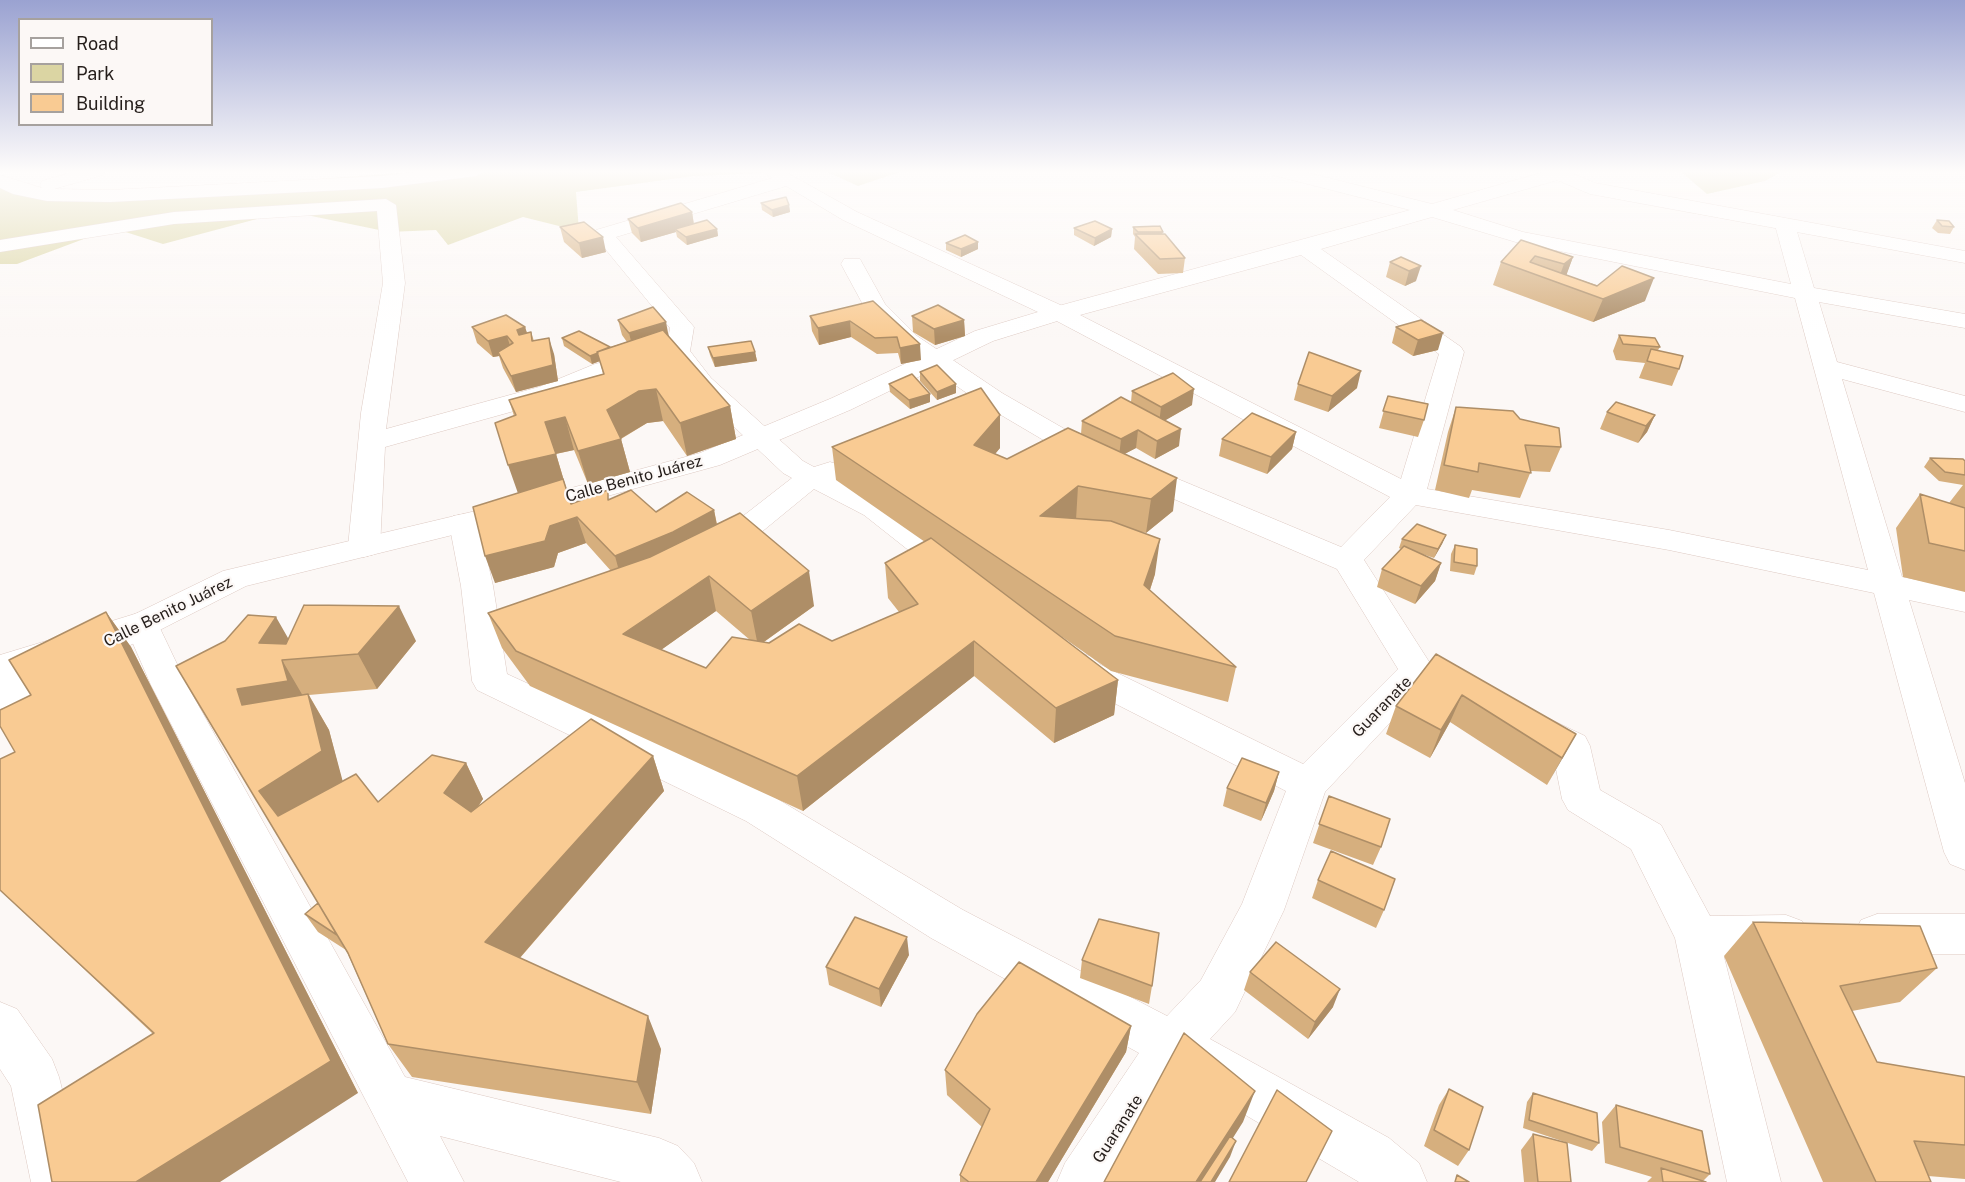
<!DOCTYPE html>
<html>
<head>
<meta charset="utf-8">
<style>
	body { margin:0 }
	#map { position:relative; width:1965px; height:1182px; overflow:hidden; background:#fcf8f6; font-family:"Public Sans",sans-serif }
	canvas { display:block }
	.legend { position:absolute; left:18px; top:18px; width:195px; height:108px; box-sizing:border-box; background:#fcf8f6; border:2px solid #a6a19e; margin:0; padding:8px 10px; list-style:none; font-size:18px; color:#251e1b }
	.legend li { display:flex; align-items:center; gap:12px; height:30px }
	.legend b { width:30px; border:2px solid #a6a19e }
</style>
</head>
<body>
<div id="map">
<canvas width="1965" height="1182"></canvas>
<ul class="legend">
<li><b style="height:8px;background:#fff"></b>Road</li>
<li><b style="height:16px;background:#dbd5a3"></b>Park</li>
<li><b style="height:16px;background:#f9cb93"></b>Building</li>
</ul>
</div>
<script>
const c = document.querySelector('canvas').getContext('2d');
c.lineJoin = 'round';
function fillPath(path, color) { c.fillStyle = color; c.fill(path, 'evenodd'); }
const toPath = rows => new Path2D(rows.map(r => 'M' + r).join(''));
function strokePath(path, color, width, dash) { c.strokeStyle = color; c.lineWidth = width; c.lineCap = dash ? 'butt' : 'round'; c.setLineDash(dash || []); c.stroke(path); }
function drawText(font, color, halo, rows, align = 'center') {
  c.font = font + ' "Public Sans",sans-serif'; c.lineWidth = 4.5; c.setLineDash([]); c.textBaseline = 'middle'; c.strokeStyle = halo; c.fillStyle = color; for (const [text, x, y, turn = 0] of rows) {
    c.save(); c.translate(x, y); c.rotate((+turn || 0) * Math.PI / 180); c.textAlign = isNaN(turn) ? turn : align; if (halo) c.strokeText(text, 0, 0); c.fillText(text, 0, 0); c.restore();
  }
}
const green = toPath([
	[426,171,806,171,694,176,576,192,579,231,523,217,448,245,436,230,389,232,287,211,163,244,113,228,17,264,0,264,0,186,90,196],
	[825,171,903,171,858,186],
	[1680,171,1783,171,1765,181,1707,194]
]);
const street = toPath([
	[76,171,106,171,103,175,54,189,110,190,382,176,425,171,485,171,476,176,382,188,110,202,47,201,13,194,0,188,0,175,42,188,40,185,42,181,76,171],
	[1269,171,1301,171,1432,204,1547,171,1565,171,1567,174,1565,178,1453,210,1523,232,1791,284,1775,225,1778,221,1785,219,1792,221,1795,225,1814,288,1965,314,1965,328,1819,302,1837,362,1965,396,1965,412,1842,379,1902,577,1965,590,1965,612,1909,600,1965,783,1965,870,1950,864,1944,852,1874,593,1669,550,1416,505,1364,560,1435,671,1430,680,1325,792,1284,910,1235,1012,1210,1039,1389,1138,1419,1163,1427,1182,1359,1182,1181,1077,1115,1182,1057,1182,1065,1163,1139,1053,931,938,746,821,477,690,472,681,461,586,449,523,453,516,464,514,475,516,479,523,493,586,507,674,774,797,963,910,1167,1016,1201,980,1242,904,1286,791,1075,683,1059,665,1064,656,1077,652,1090,656,1101,665,1303,764,1398,669,1337,569,1062,451,984,405,899,346,867,312,841,264,844,259,860,259,885,304,917,336,1002,393,1082,439,1341,547,1390,497,1051,318,1047,313,1051,308,1410,210,1272,175,1269,171],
	[1432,217,1519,243,1795,298,1868,570,1669,530,1427,489,1464,352,1461,347,1321,249,1432,217],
	[1301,255,1439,354,1401,479,1080,315,1301,255],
	[786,174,795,180,793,184,616,237,694,327,690,351,711,378,803,461,814,467,830,462,840,465,844,471,837,478,886,503,967,565,972,572,967,579,956,582,945,579,864,515,814,489,742,548,717,558,706,555,701,548,706,541,720,534,792,478,783,473,693,388,666,352,670,328,593,234,596,230,786,174],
	[386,199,396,205,405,283,386,429,539,387,595,364,646,352,655,354,658,359,655,364,613,375,557,399,385,447,380,547,375,554,364,557,353,554,348,547,361,413,383,283,377,211,174,224,0,252,0,240,174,212,386,199],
	[141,612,153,616,158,624,187,685,405,1077,659,1138,678,1146,694,1163,702,1182,621,1182,440,1136,464,1182,408,1182,151,685,131,639,111,645,99,641,94,633,99,625,141,612],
	[56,638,68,641,74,650,68,659,0,681,0,655,56,638],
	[1531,710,1585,736,1590,746,1600,790,1661,825,1710,916,1786,915,1802,921,1809,935,1802,949,1786,955,1724,957,1781,1182,1727,1182,1675,938,1631,849,1568,810,1562,799,1553,754,1518,734,1512,724,1518,714,1531,710],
	[1877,914,1965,914,1965,954,1877,954,1861,948,1854,934,1861,920,1877,914],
	[0,1002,17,1009,52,1059,59,1077,85,1182,31,1182,11,1086,0,1069,0,1002]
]);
const secondary = toPath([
	[761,171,784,171,857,212,1067,308,1071,313,1067,318,993,341,850,410,720,465,582,503,246,586,13,705,0,709,0,680,223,571,564,490,700,453,832,398,975,331,1038,312,843,220,761,171],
	[1542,171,1567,171,1595,183,1965,251,1965,263,1590,194,1545,175,1542,171]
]);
const wall = toPath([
	[761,203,789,205,790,212,773,217,762,210],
	[692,212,694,224,717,229,718,236,687,245,677,237,676,232,641,242,632,233,628,219],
	[1937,220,1954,227,1950,234,1938,233,1932,228],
	[560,227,606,252,582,258,564,242],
	[1133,227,1163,232,1162,234,1185,258,1183,273,1158,274,1134,249,1135,237,1133,234],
	[1074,228,1112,229,1111,237,1094,246,1074,235],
	[1521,240,1573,257,1566,275,1645,301,1593,322,1493,285,1501,262],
	[978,242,978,249,961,257,946,250,946,243],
	[1401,257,1416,281,1405,286,1386,277,1390,262],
	[873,301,921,360,901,364,898,353,877,354,851,337,819,345,812,331,810,316],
	[912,316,964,320,965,336,935,345,913,332],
	[618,320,669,337,730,406,736,439,687,456,663,421,647,423,621,439,630,472,588,484,574,450,556,454,571,504,610,499,656,512,714,510,717,524,814,606,764,642,769,643,832,641,899,612,888,598,885,563,925,542,836,480,832,447,1000,448,995,454,1007,459,1081,434,1082,421,1131,402,1132,391,1192,405,1165,420,1179,446,1155,459,1136,448,1124,454,1173,511,1146,533,1137,531,1155,574,1150,590,1236,667,1228,702,1111,671,1058,634,1118,680,1114,715,1054,743,974,676,803,811,530,686,502,648,488,613,611,571,586,543,558,553,554,567,495,583,518,493,514,416,509,400,603,374,600,361,592,364,564,346,562,338,610,347,627,342,622,335],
	[716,611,750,640,706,668,661,650],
	[472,327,525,327,527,333,531,332,534,341,554,354,558,381,516,392,503,368,499,356,493,357,477,343],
	[1396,327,1438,350,1413,356,1392,343],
	[1619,335,1660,347,1658,350,1679,369,1672,386,1639,378,1645,363,1616,360,1613,351],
	[708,347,755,352,757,361,715,367,710,355],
	[920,372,956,384,956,393,937,400,920,381],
	[889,384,930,394,930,402,910,409,890,392],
	[1298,384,1357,388,1328,412,1294,400],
	[1388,396,1424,420,1418,437,1379,428],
	[1456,407,1520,419,1561,447,1550,472,1531,471,1520,498,1472,490,1469,498,1435,490,1448,432],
	[1607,412,1655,415,1647,432,1638,443,1600,429],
	[1296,432,1292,449,1267,474,1219,456,1222,439],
	[1930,458,1965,461,1965,592,1903,577,1896,528,1920,494,1949,503,1963,485,1939,481,1924,467],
	[1446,535,1442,544,1434,558,1422,554,1441,563,1435,581,1415,604,1377,587,1382,569,1401,549,1399,548,1402,539],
	[1455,545,1477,566,1474,575,1450,571,1451,554],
	[106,612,131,647,358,1093,153,1034,0,890,15,752,31,695],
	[416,641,377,689,309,695,329,730,342,781,378,802,466,763,483,799,478,807,653,756,664,791,520,958,661,1049,651,1114,412,1077,388,1044,346,950,318,932,305,914,318,903,176,666],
	[1436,654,1576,734,1547,785,1450,722,1430,758,1386,734,1396,706],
	[1279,772,1274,791,1261,821,1223,806,1227,788],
	[1329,796,1381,847,1373,865,1313,843],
	[1318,880,1384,910,1376,928,1312,898],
	[1753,922,1937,968,1900,1002,1852,1011,1877,1062,1965,1077,1965,1179,1928,1176,1931,1182,1823,1182,1724,956],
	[909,955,881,1007,829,985,826,967],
	[1082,960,1152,986,1149,1004,1080,978],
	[1250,972,1333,1007,1308,1039,1244,990],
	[1131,1026,1126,1052,1048,1182,960,1182,960,1175,982,1127,947,1095,945,1070],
	[1449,1089,1469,1150,1458,1166,1424,1146,1439,1105],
	[1533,1093,1599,1143,1592,1151,1523,1128,1527,1102],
	[1616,1105,1710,1174,1703,1181,1706,1182,1647,1182,1652,1177,1605,1163,1602,1122],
	[1533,1134,1571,1182,1524,1182,1521,1150]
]);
const shadedWall = toPath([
	[789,205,790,212,773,217,772,210],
	[692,212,694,226,675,229,676,232,641,242,638,228],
	[717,229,718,236,687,245,686,237],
	[1112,229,1111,237,1094,246,1095,238],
	[603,237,606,252,582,258,579,243],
	[978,242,978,249,961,257,961,249],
	[1573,257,1565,279,1557,283,1564,264],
	[1421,266,1416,281,1405,286,1409,271],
	[1654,278,1645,301,1593,322,1603,299],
	[964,320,965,336,935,345,934,329],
	[850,321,851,337,819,345,818,328],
	[666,322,669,338,633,349,629,333],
	[525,327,530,343,522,346,517,330],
	[1443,333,1438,350,1413,356,1418,340],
	[507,336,512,352,498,352,499,356,493,357,488,341],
	[549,338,554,354,558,381,516,392,511,376],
	[920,344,921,360,901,364,900,348],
	[755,352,757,361,715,367,713,358],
	[598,353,600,361,592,364,590,356],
	[1361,371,1357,388,1328,412,1332,396],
	[956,384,956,393,937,400,937,392],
	[656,389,663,421,647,423,620,439,621,439,630,472,588,484,578,451,607,410,639,391],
	[1194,389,1192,405,1159,424,1161,407],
	[930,394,930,402,910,409,909,400],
	[730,406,736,439,687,456,680,423],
	[1000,415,1000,448,975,478,974,445],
	[1655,415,1647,432,1638,443,1646,426],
	[565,417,574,450,555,454,545,422],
	[1181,429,1179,446,1155,459,1157,441],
	[1138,430,1136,448,1119,457,1121,439],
	[1296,432,1292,449,1267,474,1271,457],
	[556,454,575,518,577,517,586,543,558,553,554,567,495,583,485,556,520,499,508,465],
	[1177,478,1173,511,1146,533,1151,499],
	[1078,486,1076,520,1040,516],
	[714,510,719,537,622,582,615,556],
	[1446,535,1442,544,1434,558,1438,549],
	[1160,539,1155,574,1140,620,1144,585],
	[1441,563,1435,581,1415,604,1421,586],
	[809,571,814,606,758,646,751,611],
	[709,576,716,611,634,669,623,634],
	[399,606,416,641,377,689,358,654],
	[106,612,131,647,358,1093,220,1182,136,1182,331,1061],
	[276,617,296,652,282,660,303,696,242,705,237,689,259,643],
	[974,641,974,676,803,811,797,776],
	[1118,680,1114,715,1054,743,1056,708],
	[308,694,329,730,344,786,284,826,259,791],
	[1462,695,1450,722,1430,758,1441,730],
	[1576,734,1561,761,1547,785,1562,758],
	[653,756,664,791,504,976,485,942],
	[466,763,483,799,462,829,444,793],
	[1279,772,1274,791,1261,821,1266,803],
	[907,937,909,955,881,1007,879,989],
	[1340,989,1333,1007,1308,1039,1315,1022],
	[648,1016,661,1049,651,1114,637,1082],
	[1131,1026,1126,1052,1048,1182,1036,1182],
	[1255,1091,1243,1122,1205,1182,1196,1182],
	[1236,1141,1230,1157,1215,1182,1211,1182]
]);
const building = toPath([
	[786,197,789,205,772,210,761,203,786,197],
	[681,203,692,212,638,228,628,219,681,203],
	[707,220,717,229,686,237,675,229,707,220],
	[1937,220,1949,221,1954,227,1942,226,1937,220],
	[1095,221,1112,229,1095,238,1074,228,1095,221],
	[584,222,603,237,579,243,560,227,584,222],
	[1160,226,1163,232,1138,232,1133,227,1160,226],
	[1135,234,1165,234,1185,258,1160,259,1135,234],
	[965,235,978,242,961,249,946,243,965,235],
	[1521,240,1573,257,1564,264,1535,256,1530,262,1597,286,1622,266,1654,278,1603,299,1501,262,1521,240],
	[1401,257,1421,266,1409,271,1390,262,1401,257],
	[873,301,920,344,900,348,897,337,875,338,850,321,818,328,810,316,873,301],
	[938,305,964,320,934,329,912,316,938,305],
	[653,307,666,322,629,333,618,320,653,307],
	[506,315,525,327,517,330,519,335,531,332,532,341,549,338,553,365,511,376,498,352,513,343,507,336,488,341,472,327,506,315],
	[1421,320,1443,333,1418,340,1396,327,1421,320],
	[663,330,730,406,680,423,656,389,639,391,607,410,621,439,578,451,565,417,545,422,556,454,508,465,495,423,516,415,509,400,604,374,597,352,663,330],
	[579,331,610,347,597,352,598,353,590,356,562,338,579,331],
	[1619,335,1655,338,1660,347,1623,344,1619,335],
	[751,341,755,352,713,358,708,347,751,341],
	[1651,349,1683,356,1679,369,1647,361,1651,349],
	[1309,352,1361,371,1332,396,1298,384,1309,352],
	[937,365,956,384,937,392,920,372,937,365],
	[1173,373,1194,389,1161,407,1132,391,1173,373],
	[912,374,930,394,909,400,889,384,912,374],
	[981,388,1000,415,974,445,1007,459,1068,428,1177,478,1151,499,1078,486,1040,516,1111,521,1160,539,1144,585,1236,667,1115,636,832,447,981,388],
	[1388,396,1428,404,1424,420,1383,411,1388,396],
	[1121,397,1181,429,1157,441,1138,430,1121,439,1082,421,1121,397],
	[1616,402,1655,415,1646,426,1607,412,1616,402],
	[1456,407,1513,411,1520,419,1559,428,1561,447,1525,445,1531,473,1479,463,1478,472,1444,465,1456,407],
	[1252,413,1296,432,1271,457,1222,439,1252,413],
	[1930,458,1963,459,1965,461,1965,475,1945,472,1930,458],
	[563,479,571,504,608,490,608,500,631,490,656,512,687,492,714,510,673,532,615,556,577,517,550,526,545,541,485,556,473,507,563,479],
	[1920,494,1965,508,1965,551,1929,543,1920,494],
	[740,513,809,571,751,611,709,576,623,634,706,668,732,637,769,643,799,624,832,641,918,604,885,563,931,538,1118,680,1056,708,974,641,797,776,516,651,488,613,650,557,740,513],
	[1417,524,1446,535,1438,549,1402,539,1417,524],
	[1455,545,1477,549,1477,566,1454,562,1455,545],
	[1404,546,1441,563,1421,586,1382,569,1404,546],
	[304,605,399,606,358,654,282,660,288,681,237,689,242,705,308,694,322,751,259,791,278,816,356,774,378,802,432,755,466,763,444,793,471,812,591,719,653,756,485,942,648,1016,637,1082,388,1044,348,953,176,666,225,641,248,615,276,617,259,643,286,644,304,605],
	[106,612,331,1061,136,1182,52,1182,38,1105,154,1033,0,890,0,759,15,752,0,726,0,710,31,695,9,660,106,612],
	[1436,654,1576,734,1562,758,1462,695,1441,730,1396,706,1436,654],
	[1242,758,1279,772,1266,803,1227,788,1242,758],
	[1329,796,1390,819,1381,847,1319,824,1329,796],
	[1331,851,1395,879,1384,910,1318,880,1331,851],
	[318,903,337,935,305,914,318,903],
	[855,917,907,937,879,989,826,967,855,917],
	[1099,919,1159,933,1152,986,1082,960,1099,919],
	[1753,922,1920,926,1937,968,1840,986,1877,1062,1965,1077,1965,1145,1914,1141,1931,1182,1876,1182,1753,922],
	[1276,942,1340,989,1315,1022,1250,972,1276,942],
	[1019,962,1131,1026,1036,1182,969,1182,960,1175,990,1109,945,1070,977,1014,1019,962],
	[1184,1033,1255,1091,1196,1182,1104,1182,1184,1033],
	[1449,1089,1483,1107,1469,1150,1434,1130,1449,1089],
	[1277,1090,1332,1131,1306,1182,1229,1182,1277,1090],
	[1533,1093,1597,1113,1599,1143,1529,1120,1533,1093],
	[1616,1105,1702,1131,1710,1174,1620,1147,1616,1105],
	[1533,1134,1567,1143,1571,1182,1538,1182,1533,1134],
	[1230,1136,1236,1141,1211,1182,1200,1182,1230,1136],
	[1661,1168,1706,1182,1663,1182,1661,1168],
	[1457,1175,1469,1182,1455,1182,1457,1175]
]);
const streetNames = [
	["Calle Benito Juárez",634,479,-15],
	["Calle Benito Juárez",168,612,-26],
	["Guaranate",1382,707,-46],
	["Guaranate",1118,1129,-57]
];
fillPath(green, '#dbd5a3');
strokePath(street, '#ddc9c2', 1);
strokePath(secondary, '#ddc9c2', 1);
fillPath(street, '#fff');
fillPath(secondary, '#fff');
fillPath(wall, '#d6af7e');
fillPath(shadedWall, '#ae8e67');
fillPath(building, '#f9cb93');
strokePath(building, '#ae8e67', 1.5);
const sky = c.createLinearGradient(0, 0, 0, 337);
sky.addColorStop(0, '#9aa2d1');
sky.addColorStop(0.51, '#fefcfb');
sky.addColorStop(1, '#fefcfb00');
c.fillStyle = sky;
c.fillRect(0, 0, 1965, 337);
drawText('16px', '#251e1b', '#fcf8f6', streetNames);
</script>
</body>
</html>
